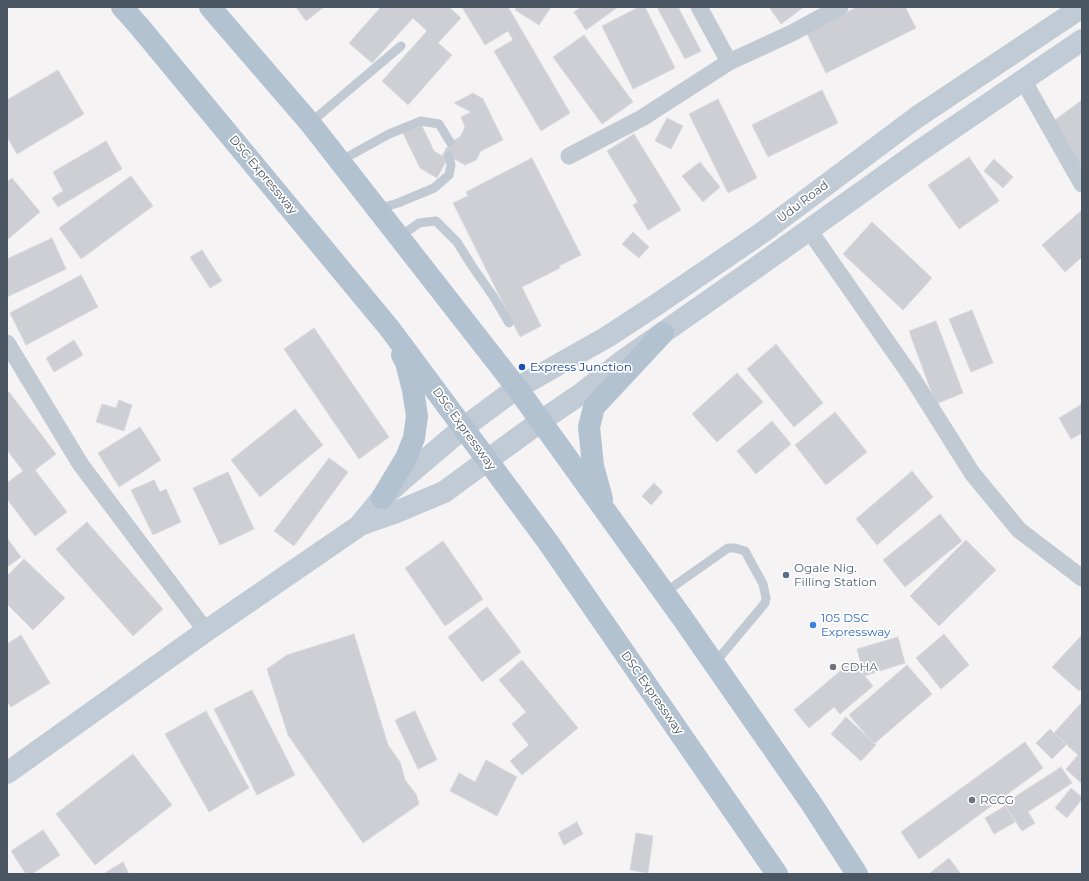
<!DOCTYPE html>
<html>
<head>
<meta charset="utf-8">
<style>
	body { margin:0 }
	#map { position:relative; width:1089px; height:881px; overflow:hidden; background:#f5f3f3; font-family:Montserrat,sans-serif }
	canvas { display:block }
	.frame { position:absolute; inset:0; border:8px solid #4a5661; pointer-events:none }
</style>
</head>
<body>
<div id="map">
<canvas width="1089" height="881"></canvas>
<div class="frame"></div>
</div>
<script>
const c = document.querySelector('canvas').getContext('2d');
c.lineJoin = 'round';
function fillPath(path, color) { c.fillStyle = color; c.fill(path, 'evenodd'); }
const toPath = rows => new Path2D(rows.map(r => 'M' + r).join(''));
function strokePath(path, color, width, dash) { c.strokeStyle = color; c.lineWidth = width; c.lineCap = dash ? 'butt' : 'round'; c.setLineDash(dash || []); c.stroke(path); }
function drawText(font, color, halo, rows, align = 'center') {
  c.font = font + ' Montserrat,sans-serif'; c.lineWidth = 3.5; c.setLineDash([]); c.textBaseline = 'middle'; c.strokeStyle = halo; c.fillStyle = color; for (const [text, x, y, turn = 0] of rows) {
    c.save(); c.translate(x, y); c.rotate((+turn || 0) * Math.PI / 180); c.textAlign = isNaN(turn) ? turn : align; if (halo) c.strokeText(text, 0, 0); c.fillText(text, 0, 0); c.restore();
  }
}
const building = toPath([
	[296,7,324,7,306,21,296,7],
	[381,7,449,7,461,18,438,43,452,55,408,105,382,81,427,31,413,18,372,63,349,43,381,7],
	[462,7,508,7,570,113,541,131,494,51,513,40,508,31,485,45,462,7],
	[517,7,551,7,539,25,515,10,517,7],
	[581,7,618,7,586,30,574,12,581,7],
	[639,7,645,7,675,68,633,89,602,26,639,7],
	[657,7,678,7,701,51,685,59,657,7],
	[769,7,804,7,781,24,769,7],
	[857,7,905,7,916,28,826,73,806,32,857,7],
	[584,35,633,102,602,124,553,57,584,35],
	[58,70,84,114,17,154,7,137,7,100,58,70],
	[822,90,838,123,768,157,752,125,822,90],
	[473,93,483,99,503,140,481,151,476,160,465,165,449,156,437,178,420,168,403,133,421,124,434,151,442,156,450,142,460,137,465,127,461,117,471,112,454,103,473,93],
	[718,99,757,178,728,193,689,114,718,99],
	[1082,100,1082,166,1051,123,1082,100],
	[667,118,683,126,671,149,655,141,667,118],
	[634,134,681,210,648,230,633,205,638,202,607,151,634,134],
	[106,141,122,169,58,207,52,198,63,191,53,172,106,141],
	[969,157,999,201,959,229,928,185,969,157],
	[532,158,581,255,559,266,560,268,522,287,541,326,520,337,453,203,468,196,466,192,532,158],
	[994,159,1013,177,1003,188,984,171,994,159],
	[700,162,720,187,703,202,682,176,700,162],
	[131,176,153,206,81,259,59,228,131,176],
	[12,178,40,212,7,240,7,182,12,178],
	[1082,210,1082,257,1065,272,1042,245,1082,210],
	[872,222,932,278,903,310,843,254,872,222],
	[633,232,649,247,639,258,622,244,633,232],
	[52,238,66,269,7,297,7,259,52,238],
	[202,250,222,281,210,288,190,257,202,250],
	[81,275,98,307,26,345,10,313,81,275],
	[972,310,993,363,971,372,949,319,972,310],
	[936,321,963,393,936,404,909,331,936,321],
	[314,328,389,437,359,459,284,349,314,328],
	[74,340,83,355,54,372,46,358,74,340],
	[776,344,823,403,794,427,747,369,776,344],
	[737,373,763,402,717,442,692,414,737,373],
	[9,392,56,454,35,470,67,512,35,536,7,499,7,483,23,471,7,450,7,393,9,392],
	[119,400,132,405,124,431,96,422,102,404,116,408,119,400],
	[1082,404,1082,433,1071,439,1059,418,1082,404],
	[295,409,323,445,260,497,231,460,295,409],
	[835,412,867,452,826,485,795,445,835,412],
	[772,421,791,444,756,474,737,451,772,421],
	[140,427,161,460,119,487,98,453,140,427],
	[329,458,348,472,294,546,274,531,329,458],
	[912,471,933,497,877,545,856,519,912,471],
	[228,472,254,529,220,545,193,488,228,472],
	[154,480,160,492,166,489,181,522,153,535,131,490,154,480],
	[654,483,663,492,651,505,642,496,654,483],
	[940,514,962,541,905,587,883,560,940,514],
	[87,522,163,609,133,636,56,549,87,522],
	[7,538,21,557,7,567,7,538],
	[966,540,996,570,939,626,910,596,966,540],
	[443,541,483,599,445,626,405,568,443,541],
	[24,559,65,598,33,630,7,604,7,576,24,559],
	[487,607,521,652,482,682,448,637,487,607],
	[354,634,388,745,400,762,405,780,416,794,419,804,363,843,288,735,267,669,287,655,354,634],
	[944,634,969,665,941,689,916,658,944,634],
	[21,635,50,683,11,707,7,701,7,644,21,635],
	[1082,635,1082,688,1079,691,1052,667,1082,635],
	[898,637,905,663,864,676,857,649,898,637],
	[522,660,578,728,522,775,510,761,529,745,512,724,526,712,499,680,522,660],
	[852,661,873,686,840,714,834,707,809,728,794,710,852,661],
	[907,665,932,694,874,744,849,715,907,665],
	[252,690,295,775,257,795,214,709,252,690],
	[1082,702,1082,784,1066,769,1078,755,1054,733,1082,702],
	[206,711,249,788,209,812,165,734,206,711],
	[415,711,437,760,418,769,395,720,415,711],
	[846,717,876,745,861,761,831,734,846,717],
	[1050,729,1066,745,1052,759,1036,743,1050,729],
	[1025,742,1043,768,919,859,901,832,1025,742],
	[133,754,172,805,95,865,56,814,133,754],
	[486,760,517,777,497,816,450,791,459,773,475,782,486,760],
	[1061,767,1072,783,1028,812,1035,823,1022,831,1004,804,1061,767],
	[1071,788,1082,797,1082,799,1067,818,1055,808,1071,788],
	[1005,806,1015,822,994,834,985,818,1005,806],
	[577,822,583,834,564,845,558,833,577,822],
	[43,830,60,855,32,874,26,874,11,851,43,830],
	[636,833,653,836,648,873,630,870,636,833],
	[949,858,960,873,959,874,931,874,930,873,949,858],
	[123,862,129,874,103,874,123,862]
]);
const lane = toPath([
	[310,123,401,46],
	[340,161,389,134,421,121,439,124,450,142],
	[377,209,398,203,434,188,449,175,451,165,449,156],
	[399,237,419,223,436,221,457,242,472,266,493,296,509,323],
	[664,593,728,548,735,548,745,551,763,584,766,598,765,603,714,664]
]);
const street = toPath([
	[699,7,729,62],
	[1023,80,1082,184],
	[569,156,642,118,729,62,792,33,840,7],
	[809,230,911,376,972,473,1019,530,1082,578],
	[7,343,81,465,206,631]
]);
const secondary = toPath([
	[360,525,394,513,444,492,541,421,582,393,621,362,757,267,918,152,1082,40],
	[7,773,206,631,359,526,382,498,403,479,463,428,517,388,607,337,653,307,763,232,917,117,1082,7]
]);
const primary = toPath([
	[122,7,139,26,390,329,548,542,777,874],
	[210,7,310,123,517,388,681,616,811,803,857,874],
	[382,498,406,458,414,438,417,416,413,390,406,362,402,355],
	[602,499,593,466,591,446,589,427,594,407,663,333]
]);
const markers = [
	[522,367,4,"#1a4fb4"],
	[786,575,4,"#5c6f8a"],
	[813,625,4,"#3f7fe0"],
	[833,667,4,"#6b7280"],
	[972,800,4,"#6b7280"]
];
const streetNames = [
	["DSC Expressway",263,175,50],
	["Udu Road",803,202,-37],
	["DSC Expressway",464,429,54],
	["DSC Expressway",652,693,55]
];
const transitNames = [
	["Express Junction",530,367]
];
const serviceNames = [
	["Ogale Nig.",794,568],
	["Filling Station",794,582]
];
const shopNames = [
	["105 DSC",821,618],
	["Expressway",821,632]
];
const worshipNames = [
	["CDHA",841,667],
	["RCCG",980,800]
];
fillPath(building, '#cdcfd5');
strokePath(building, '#d7d9de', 1);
strokePath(lane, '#c1cad2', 9);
strokePath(street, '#c1cad2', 17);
strokePath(secondary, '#c1cbd6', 22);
strokePath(primary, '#b3c2d1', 22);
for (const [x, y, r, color] of markers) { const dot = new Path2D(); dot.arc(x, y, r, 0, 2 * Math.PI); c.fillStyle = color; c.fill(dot); strokePath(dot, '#fff', 1.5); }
drawText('12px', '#4a5661', '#fff', streetNames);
drawText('12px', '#164399', '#fff', transitNames, 'left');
drawText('12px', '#4e5e75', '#fff', serviceNames, 'left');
drawText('12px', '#366cbe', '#fff', shopNames, 'left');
drawText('12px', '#5b616d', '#fff', worshipNames, 'left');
</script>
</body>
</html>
